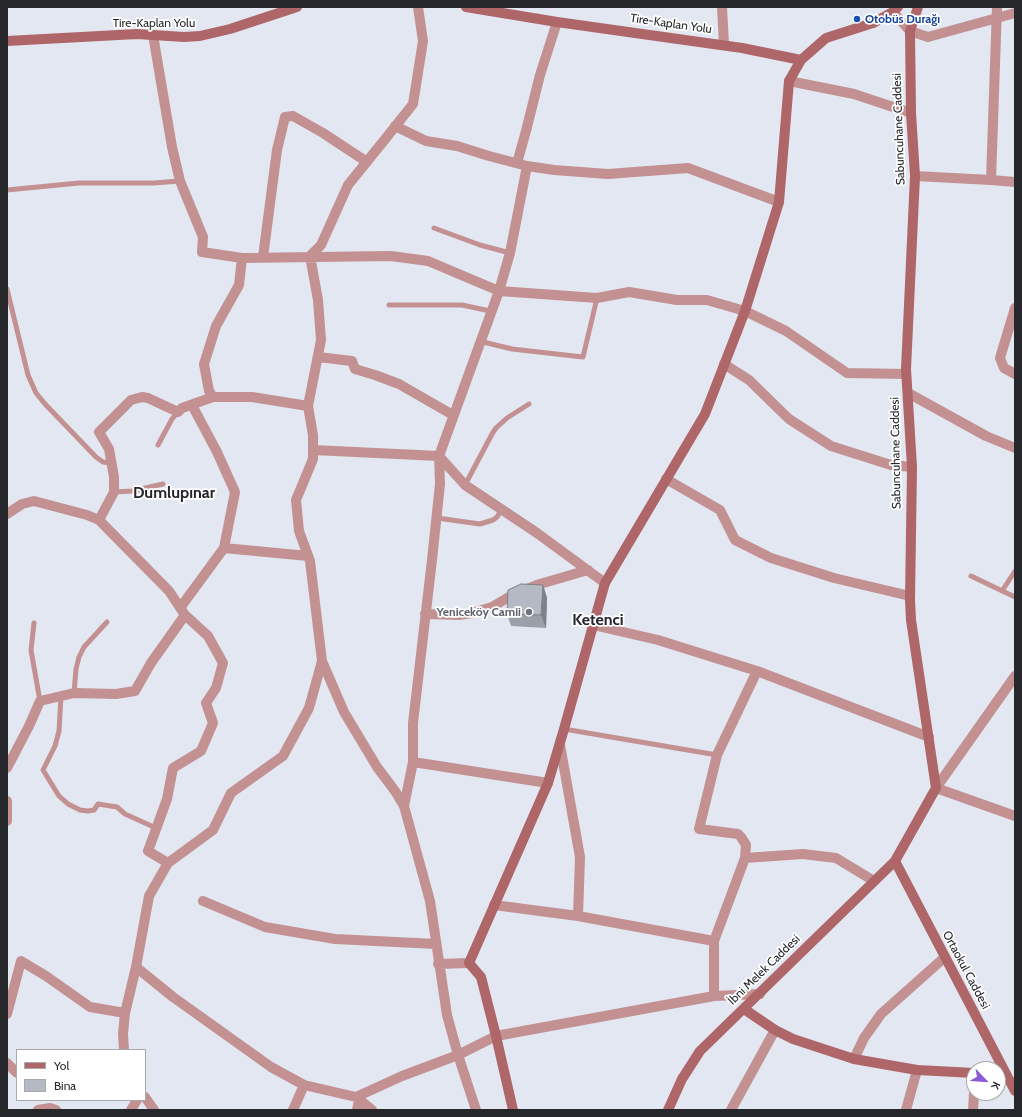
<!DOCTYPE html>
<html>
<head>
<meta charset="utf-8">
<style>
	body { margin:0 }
	#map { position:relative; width:1022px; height:1117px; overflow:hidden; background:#e2e7f2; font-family:Cabin,sans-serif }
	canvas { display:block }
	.frame { position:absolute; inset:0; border:8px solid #25272b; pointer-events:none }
	.legend { position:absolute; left:16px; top:1049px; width:130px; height:52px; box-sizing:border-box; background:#fff; border:1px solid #a8a9aa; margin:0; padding:5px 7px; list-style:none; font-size:12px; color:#25272b }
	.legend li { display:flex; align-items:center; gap:8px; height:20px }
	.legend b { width:20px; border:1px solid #a8a9aa }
	.north { position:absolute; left:966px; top:1061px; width:40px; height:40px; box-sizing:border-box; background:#fff; border:1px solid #a8a9aa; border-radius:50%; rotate:115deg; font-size:11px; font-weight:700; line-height:16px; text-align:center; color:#25272b }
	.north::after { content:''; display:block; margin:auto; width:14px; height:18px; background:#8c5ad3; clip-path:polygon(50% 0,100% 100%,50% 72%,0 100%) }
</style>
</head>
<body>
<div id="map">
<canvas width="1022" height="1117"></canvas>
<div class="frame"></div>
<ul class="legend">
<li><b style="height:5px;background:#ae6668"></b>Yol</li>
<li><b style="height:11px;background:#b4b9c3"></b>Bina</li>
</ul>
<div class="north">K</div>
</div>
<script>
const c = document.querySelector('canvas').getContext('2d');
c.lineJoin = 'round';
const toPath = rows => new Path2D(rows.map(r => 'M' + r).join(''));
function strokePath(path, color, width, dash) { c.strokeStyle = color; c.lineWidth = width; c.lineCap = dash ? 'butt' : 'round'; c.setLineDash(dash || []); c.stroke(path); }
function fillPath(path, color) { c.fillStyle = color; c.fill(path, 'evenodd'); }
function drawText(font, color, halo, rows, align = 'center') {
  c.font = font + ' Cabin,sans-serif'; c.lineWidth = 3.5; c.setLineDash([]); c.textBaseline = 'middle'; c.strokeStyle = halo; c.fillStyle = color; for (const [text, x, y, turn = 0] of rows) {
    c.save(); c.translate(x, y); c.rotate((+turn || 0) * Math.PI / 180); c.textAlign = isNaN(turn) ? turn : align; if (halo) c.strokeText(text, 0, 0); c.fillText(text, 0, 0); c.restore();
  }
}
const lane = toPath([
	[7,190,79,183,154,183,180,181],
	[434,228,480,245,510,253],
	[7,289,28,375,36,393,45,404,96,457,103,462,111,463],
	[389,305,462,305,490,311],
	[479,341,512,349,583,357,597,298],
	[158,445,172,419,178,412],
	[465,485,492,434,496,428,507,418,529,404],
	[114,492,132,491,163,484],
	[437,518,480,524,493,520,497,517,502,509],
	[971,576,1015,597],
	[1002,591,1015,571],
	[34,623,31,650,40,701],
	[74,693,76,669,79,657,84,647,107,622],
	[61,696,59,731,55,746,43,770,59,796,68,804,80,810,88,811,94,810,98,804,117,807,125,814,156,828],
	[564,729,717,755]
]);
const street = toPath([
	[722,7,724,45],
	[893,12,910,31,928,37,1015,13],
	[153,35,172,147,180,181,203,237,202,252,242,258,391,256,428,261,499,291,597,298,629,292,677,300,707,300,745,311,786,331,847,373,906,374],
	[789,81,854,94,911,113],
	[395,126,426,141,457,146,489,156,527,166,554,170,608,174,688,168,779,202],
	[517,163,526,131,540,75,557,22],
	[915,176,991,180,1015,182],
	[991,180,997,7],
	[310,256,318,300,321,340,308,406,313,435,313,459,296,500,299,531,310,561,322,661,344,712,377,767,395,791,404,806],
	[310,256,321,245,348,185,386,138,413,104,423,41,418,7],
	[263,257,277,150,285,117,293,116,323,133,367,162],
	[1015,308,1000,358,1004,368,1015,374],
	[318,357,352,361,355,369,375,375,399,384,453,415],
	[724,364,749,380,789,419,831,446,891,465,912,467],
	[908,393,986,436,1015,448],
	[213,397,209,391,204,364,216,326,239,285,242,258],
	[192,405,217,452,235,492,224,548,308,556],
	[313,450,439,456,465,485,537,533,605,583],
	[666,479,720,510,735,540,771,558,834,578,910,596],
	[7,514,22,504,34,501,87,515,99,520],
	[180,608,224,548],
	[425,614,459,615,472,613,492,607,514,594,540,584,588,570],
	[593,625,658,640,757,671,929,737],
	[1015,676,936,788,1015,816],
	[560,745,580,857,578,916],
	[413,762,548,783],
	[7,768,29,726,40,701,74,693,116,694,135,691,151,663,185,615],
	[7,801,7,821],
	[745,858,746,845,741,837,738,834,699,829,717,755,757,671],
	[168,863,148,851,167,799,173,768,201,751,213,723,206,703,216,688,223,663,208,636,185,615,169,591,99,520,114,492,114,477,109,449,99,432,131,400,142,397,148,398,178,412,182,408,213,397,252,397,308,406],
	[203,901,265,927,335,939,436,944],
	[494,905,578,916,714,941],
	[438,964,469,963],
	[136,967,173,997,271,1067,304,1085],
	[714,996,714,941,745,858,803,854,836,858,874,881],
	[7,1014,21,961,46,976,90,1007,125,1013],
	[124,1050,123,1034,125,1013,136,967,149,896,168,863,213,830,231,793,283,756,309,708,322,661],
	[854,1059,864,1038,881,1014,945,957],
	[7,1063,17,1073],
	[145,1097,154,1110],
	[356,1097,372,1110],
	[38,1110,50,1108,56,1110],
	[131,1110,137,1100],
	[293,1110,304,1085,356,1097,402,1076,458,1055,496,1036,714,996,760,994],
	[357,1110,359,1100],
	[476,1110,458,1055,447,1015,430,901,404,806,413,762,413,723,432,560,440,484,439,456,499,291,510,253,527,166],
	[731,1110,775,1030],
	[906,1110,917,1070],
	[973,1110,974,1093]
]);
const secondary = toPath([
	[466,7,557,22,742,48,801,60],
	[7,41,137,34,184,37,200,36,230,29,297,7],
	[895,861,1015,1091],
	[744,1009,775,1030,793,1039,854,1059,917,1070,974,1073],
	[513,1110,496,1036,481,977,469,963,548,783,564,729,605,583,705,414,745,311,779,202,789,81,801,60,826,38,873,23,893,12,898,7],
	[668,1110,682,1079,700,1051,895,861,936,788,911,620,910,600,912,467,906,369,915,176,911,113,910,31,918,7]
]);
const wall = toPath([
	[543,585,547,598,546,628,511,626,507,614]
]);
const shadedWall = toPath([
	[543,585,547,598,546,628,541,615]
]);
const building = toPath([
	[521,584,543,585,541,615,507,614,508,590,521,584]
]);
const markers = [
	[857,19,4,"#1a4fb4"],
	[529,612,4,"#6b7280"]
];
const transitNames = [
	["Otobüs Durağı",865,19]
];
const streetNames = [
	["Tire-Kaplan Yolu",154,23],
	["Tire-Kaplan Yolu",671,24,8],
	["Sabuncuhane Caddesi",899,129,-92],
	["Sabuncuhane Caddesi",896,453,-91],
	["İbni Melek Caddesi",764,970,-44],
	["Ortaokul Caddesi",966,970,62]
];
const worshipNames = [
	["Yeniceköy Camii",521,612]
];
const districtNames = [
	["Dumlupınar",174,493],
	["Ketenci",598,620]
];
strokePath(lane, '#c39191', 5);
strokePath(street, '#c39191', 10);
strokePath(secondary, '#ae6668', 10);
fillPath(wall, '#9b9fa8');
fillPath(shadedWall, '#7e8288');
fillPath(building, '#b4b9c3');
strokePath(building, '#7e8288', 1);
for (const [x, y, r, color] of markers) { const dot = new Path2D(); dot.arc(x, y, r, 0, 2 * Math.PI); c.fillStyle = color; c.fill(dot); strokePath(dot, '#fff', 1.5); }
drawText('bold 12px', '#164399', '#fff', transitNames, 'left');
drawText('12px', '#25272b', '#fff', streetNames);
drawText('bold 12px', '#5b616d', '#fff', worshipNames, 'right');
drawText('bold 16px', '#25272b', '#fff', districtNames);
</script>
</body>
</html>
